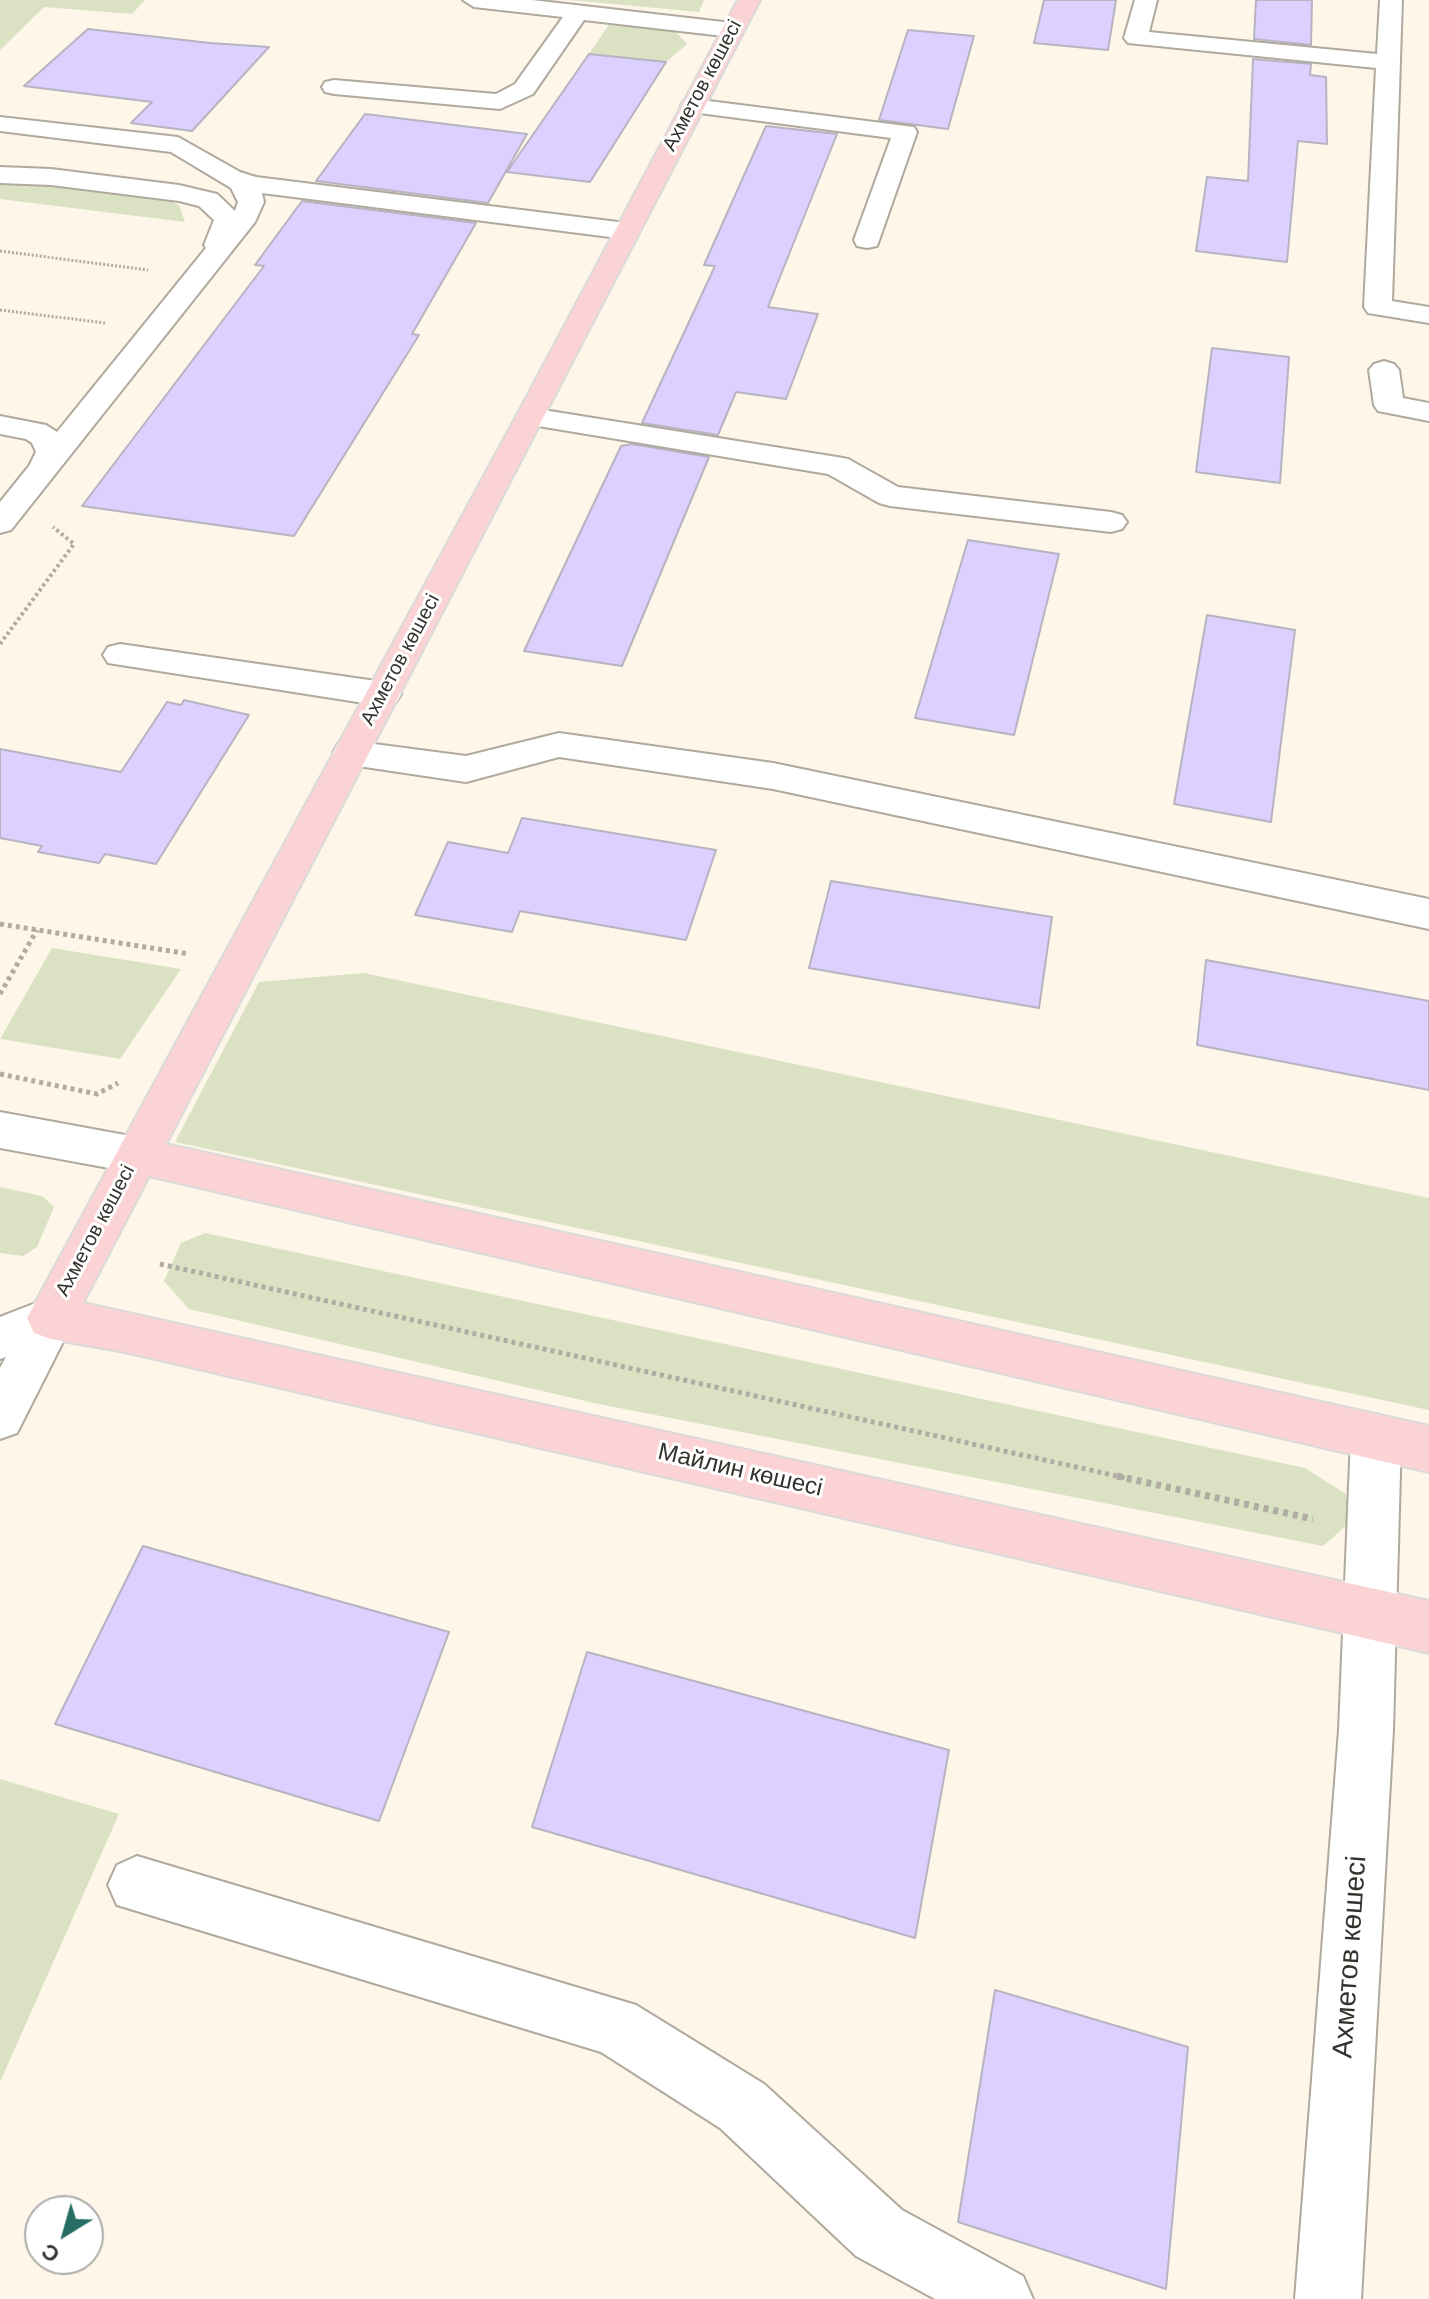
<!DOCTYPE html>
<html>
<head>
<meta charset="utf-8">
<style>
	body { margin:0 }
	#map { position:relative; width:1429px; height:2299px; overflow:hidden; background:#fdf6e9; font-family:"DM Sans",sans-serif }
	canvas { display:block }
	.north { position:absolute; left:24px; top:2195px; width:80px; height:80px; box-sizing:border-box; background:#fff; border:2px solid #aeadab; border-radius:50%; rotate:217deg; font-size:22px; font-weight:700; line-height:32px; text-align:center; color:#34322d }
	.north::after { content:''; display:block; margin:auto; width:28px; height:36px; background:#266d64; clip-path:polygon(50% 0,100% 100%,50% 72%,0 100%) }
</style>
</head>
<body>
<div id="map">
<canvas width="1429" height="2299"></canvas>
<div class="north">С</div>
</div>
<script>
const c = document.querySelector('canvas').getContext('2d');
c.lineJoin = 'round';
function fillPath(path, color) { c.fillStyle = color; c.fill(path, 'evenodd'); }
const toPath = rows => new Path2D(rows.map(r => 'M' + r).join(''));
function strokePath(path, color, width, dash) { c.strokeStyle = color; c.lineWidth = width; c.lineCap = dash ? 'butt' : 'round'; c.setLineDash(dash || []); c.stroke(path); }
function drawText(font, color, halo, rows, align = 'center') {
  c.font = font + ' "DM Sans",sans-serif'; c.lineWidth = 6; c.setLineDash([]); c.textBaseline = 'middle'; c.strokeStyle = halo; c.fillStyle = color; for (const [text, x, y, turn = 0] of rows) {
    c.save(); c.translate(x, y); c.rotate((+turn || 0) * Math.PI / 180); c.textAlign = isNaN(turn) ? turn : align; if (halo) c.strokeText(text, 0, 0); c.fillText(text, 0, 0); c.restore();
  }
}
const green = toPath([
	[0,0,145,0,132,14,44,7,0,50],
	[570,0,704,0,699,12],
	[612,20,651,24,677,33,687,44,666,62,589,54],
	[0,182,31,182,163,198,179,205,185,222,0,199],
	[52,948,181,969,120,1059,0,1039],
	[364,973,1429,1198,1429,1410,175,1142,259,982],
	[0,1187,42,1196,54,1207,37,1247,23,1256,0,1253],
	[205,1233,1305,1468,1346,1494,1349,1523,1323,1546,594,1403,189,1309,164,1281,181,1243],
	[0,1779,119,1814,0,2082]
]);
const building = toPath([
	[1044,0,1116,0,1108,50,1034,43,1044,0],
	[1256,0,1312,0,1311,45,1254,39,1256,0],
	[88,29,210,43,269,47,192,131,131,123,152,102,24,86,88,29],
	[908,30,974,36,948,129,879,120,908,30],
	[589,54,666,62,590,182,507,172,589,54],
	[1253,59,1311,64,1310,75,1326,77,1327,144,1298,141,1287,262,1196,251,1207,177,1248,181,1253,59],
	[365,114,527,134,488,203,316,181,365,114],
	[766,126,837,134,768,307,818,314,786,399,736,392,718,435,642,423,715,266,704,265,766,126],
	[302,201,476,223,412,334,419,335,294,536,82,506,264,266,255,265,302,201],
	[1212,348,1289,357,1280,483,1196,472,1212,348],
	[632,444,709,457,622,666,524,651,621,446,632,444],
	[968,540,1059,554,1014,735,915,718,968,540],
	[1207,615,1295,630,1271,822,1174,804,1207,615],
	[184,700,249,715,156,864,105,854,99,863,38,852,42,846,0,838,0,749,121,772,167,702,181,705,184,700],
	[522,818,716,850,686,940,520,911,512,932,415,915,448,842,508,853,522,818],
	[831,881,1052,917,1039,1008,809,968,831,881],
	[1206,960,1429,1001,1429,1090,1197,1045,1206,960],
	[143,1546,449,1632,379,1821,55,1724,143,1546],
	[587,1652,949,1750,915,1938,532,1827,587,1652],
	[995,1990,1188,2047,1166,2289,958,2222,995,1990]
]);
const pathFar3 = toPath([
	[0,251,148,270],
	[0,310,105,323]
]);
const pathFar2 = toPath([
	[0,644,74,544,53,527]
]);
const pathFar1 = toPath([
	[0,924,189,954],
	[0,994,37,930],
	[0,1074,97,1094,118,1083],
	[160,1264,1126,1478]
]);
const path = toPath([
	[1117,1476,1313,1519]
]);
const minor = toPath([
	[463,0,532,0,732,23,740,25,743,30,740,35,732,37,584,20,533,94,500,109,334,94,325,92,322,87,325,82,334,80,496,94,515,84,563,17,474,7,463,0],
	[1135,0,1157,0,1149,32,1377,54,1380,0,1402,0,1392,301,1429,307,1429,323,1368,313,1364,307,1376,68,1128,43,1124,38,1135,0],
	[693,99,914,127,917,132,877,246,867,248,857,246,854,240,891,138,684,111,681,106,684,101,693,99],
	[0,117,178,137,240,172,256,177,626,223,635,225,639,231,635,237,626,239,262,193,264,202,255,222,11,530,0,533,0,502,29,466,36,452,32,443,26,439,0,434,0,416,46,425,57,432,206,248,204,245,214,220,199,206,179,201,51,185,0,183,0,167,51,169,179,185,217,194,235,211,238,202,231,188,171,152,0,131,0,117],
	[1384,361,1394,364,1399,370,1403,398,1429,403,1429,421,1378,411,1374,405,1369,370,1374,364,1384,361],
	[531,408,837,457,848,459,898,487,1111,512,1122,515,1127,522,1122,529,1111,532,890,506,879,503,828,474,520,423,516,417,520,411,531,408],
	[120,644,383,682,396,686,401,694,396,702,383,706,108,663,103,655,108,647,120,644],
	[559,733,773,763,1429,899,1429,929,773,789,559,757,466,782,351,765,338,762,333,753,338,744,351,741,466,756,559,733],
	[0,1112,136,1137,152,1142,158,1155,152,1168,136,1173,0,1148,0,1112],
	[51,1297,68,1303,75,1318,17,1433,0,1439,0,1368,6,1357,0,1359,0,1317,51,1297],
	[1376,1414,1393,1421,1401,1437,1393,1730,1361,2299,1295,2299,1339,1730,1351,1437,1359,1421,1376,1414],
	[137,1856,636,2005,764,2084,902,2210,1023,2276,1033,2299,935,2299,856,2256,720,2128,601,2052,117,1905,108,1885,117,1865,137,1856]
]);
const major = toPath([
	[738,0,760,0,166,1144,1429,1426,1429,1472,149,1176,83,1303,1429,1601,1429,1653,125,1352,51,1339,34,1333,27,1318,516,417,738,0]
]);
const farStreetnames = [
	["Ахметов көшесі",703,86,-62],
	["Ахметов көшесі",401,660,-62],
	["Ахметов көшесі",96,1231,-62]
];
const streetNames = [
	["Майлин көшесі",740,1471,13]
];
const nearStreetnames = [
	["Ахметов көшесі",1351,1957,-86]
];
fillPath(green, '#dae2c3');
fillPath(building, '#dcd1fe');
strokePath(building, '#b7b3c1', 2);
strokePath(minor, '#b0a99d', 4);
strokePath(major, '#dadad9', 4);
strokePath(pathFar3, '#b1aca2', 3, [2, 2]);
strokePath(pathFar2, '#b1aca2', 4, [3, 3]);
strokePath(pathFar1, '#b1aca2', 5, [4, 4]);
strokePath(path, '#b1aca2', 7, [5, 5]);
fillPath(minor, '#fff');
fillPath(major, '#fbd3d4');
drawText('20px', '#34322d', '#fff', farStreetnames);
drawText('24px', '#34322d', '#fff', streetNames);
drawText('28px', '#34322d', '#fff', nearStreetnames);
</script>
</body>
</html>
